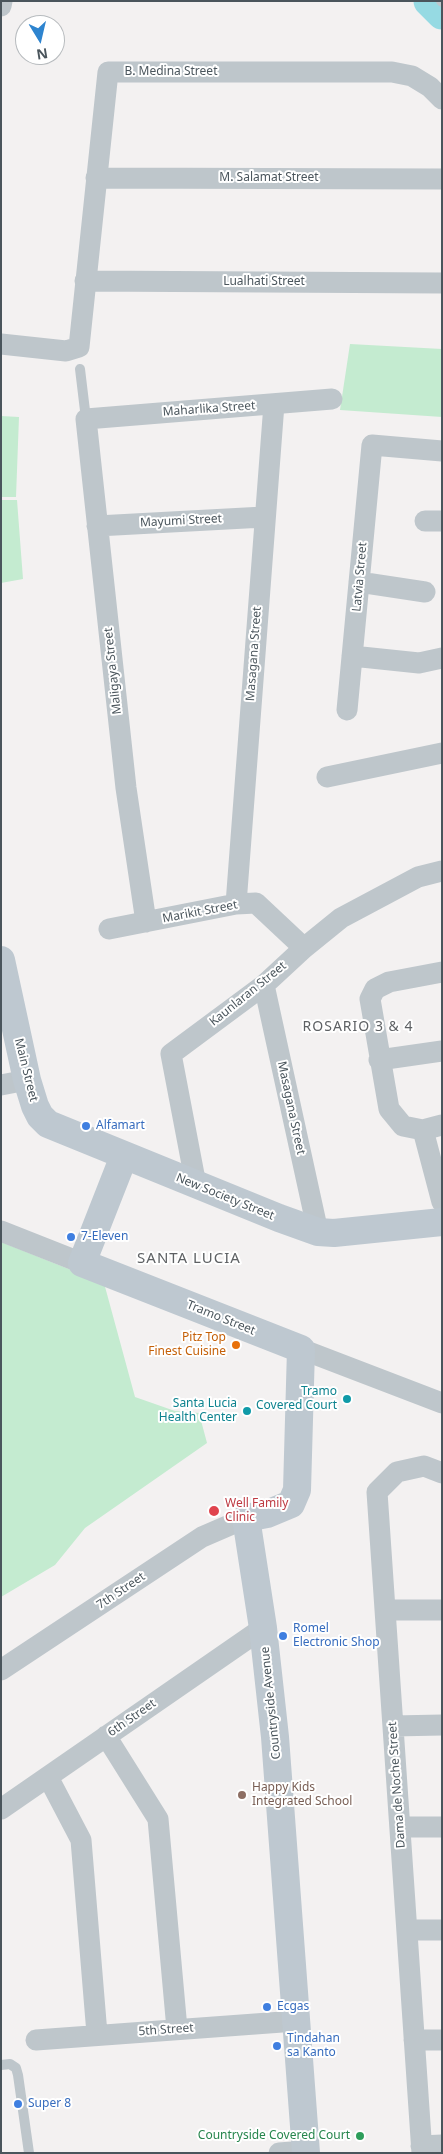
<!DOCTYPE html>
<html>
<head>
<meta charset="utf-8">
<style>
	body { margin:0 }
	#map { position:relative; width:443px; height:2154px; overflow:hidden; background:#f3f1f1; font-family:"Noto Sans",sans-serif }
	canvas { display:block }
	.frame { position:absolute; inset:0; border:2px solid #4a555c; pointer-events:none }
	.north { position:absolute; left:15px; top:15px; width:50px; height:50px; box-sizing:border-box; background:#fff; border:1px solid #b7bbbe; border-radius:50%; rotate:171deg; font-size:14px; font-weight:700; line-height:20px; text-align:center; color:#4a555c }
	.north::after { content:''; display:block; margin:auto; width:18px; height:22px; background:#2e84cf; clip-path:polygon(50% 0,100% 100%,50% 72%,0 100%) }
</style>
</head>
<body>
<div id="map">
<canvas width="443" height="2154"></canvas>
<div class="frame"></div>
<div class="north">N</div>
</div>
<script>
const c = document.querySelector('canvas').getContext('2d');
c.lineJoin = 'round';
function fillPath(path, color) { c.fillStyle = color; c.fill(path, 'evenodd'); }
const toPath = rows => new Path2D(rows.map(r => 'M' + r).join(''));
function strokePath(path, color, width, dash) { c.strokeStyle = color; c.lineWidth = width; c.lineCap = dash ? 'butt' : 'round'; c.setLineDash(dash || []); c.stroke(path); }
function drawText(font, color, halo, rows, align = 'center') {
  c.font = font + ' "Noto Sans",sans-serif'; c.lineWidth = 4; c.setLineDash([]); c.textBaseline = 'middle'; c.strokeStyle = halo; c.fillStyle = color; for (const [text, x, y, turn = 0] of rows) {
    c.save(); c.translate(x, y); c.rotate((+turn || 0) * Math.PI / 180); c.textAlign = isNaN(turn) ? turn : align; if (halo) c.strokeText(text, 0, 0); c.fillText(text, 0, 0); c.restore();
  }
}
const green = toPath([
	[350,344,442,349,442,417,340,410],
	[1,416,19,417,16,497,1,497],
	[1,500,17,500,23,579,1,583],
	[1,1242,104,1283,135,1397,175,1411,199,1413,207,1443,85,1528,55,1565,1,1597]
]);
const river = toPath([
	[429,1,442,14]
]);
const lane = toPath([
	[441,1,442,2],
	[80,369,86,419],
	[1,2065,10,2064,16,2068,18,2075,29,2153]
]);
const street = toPath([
	[1,6,2,1],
	[96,178,442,179],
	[85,281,442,283],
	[1,344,66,351,79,347,108,72,392,72,412,76,430,87,442,99],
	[425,521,442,521],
	[97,526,264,517],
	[359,582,425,592],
	[352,656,419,663,442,658],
	[347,710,372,445,442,451],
	[327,777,442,753],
	[236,904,274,404],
	[146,922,126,788,86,419,332,399],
	[109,929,236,904,256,903,304,948],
	[264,985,318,1232],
	[379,1060,442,1051],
	[1,1085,27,1080],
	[423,1130,403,1126,389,1109,370,999,375,989,389,982,442,972],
	[423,1130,442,1202],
	[423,1130,442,1125],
	[196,1185,171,1054,264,985,304,948,341,918,418,877,442,871],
	[1,1231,82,1263],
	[301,1349,442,1403],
	[385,1610,442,1610],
	[1,1670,202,1537,246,1518],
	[393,1726,442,1725],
	[106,1736,158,1819,177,2029],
	[48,1777,81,1840,97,2034],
	[1,1809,263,1628],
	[400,1827,442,1827],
	[407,1930,442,1930],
	[36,2040,296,2021],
	[414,2040,442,2040],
	[421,2146,442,2145],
	[279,2153,306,2151],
	[422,2153,377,1492,397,1472,424,1466,442,1473]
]);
const secondary = toPath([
	[1,960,27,1080,35,1106,40,1116,48,1124,279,1218,318,1232,334,1233,442,1222],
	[124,1156,82,1263,301,1349,297,1490,291,1504,267,1514,246,1518,263,1628,275,1737,306,2153]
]);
const markers = [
	[86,1126,5,"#3f7fe0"],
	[71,1237,5,"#3f7fe0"],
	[236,1345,5,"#e8710a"],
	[347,1399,5,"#0f9aa8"],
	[247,1411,5,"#0f9aa8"],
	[214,1511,6,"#e0444e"],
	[283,1636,5,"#3f7fe0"],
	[242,1795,5,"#8d6e63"],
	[267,2007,5,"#3f7fe0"],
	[277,2046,5,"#3f7fe0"],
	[18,2104,5,"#3f7fe0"],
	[360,2136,5,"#2e9e5b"]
];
const streetNames = [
	["B. Medina Street",171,72],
	["M. Salamat Street",269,178],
	["Lualhati Street",264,282],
	["Maharlika Street",209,409,-4],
	["Mayumi Street",181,521,-3],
	["Latvia Street",360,577,-85],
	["Masagana Street",254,654,-86],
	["Maligaya Street",113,671,-96],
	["Marikit Street",200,912,-11],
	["Kaunlaran Street",248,994,-39],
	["Main Street",26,1070,76],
	["Masagana Street",291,1108,78],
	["New Society Street",225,1197,22],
	["Tramo Street",221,1318,22],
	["7th Street",121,1591,-34],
	["Countryside Avenue",271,1703,-96],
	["6th Street",132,1718,-35],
	["Dama de Noche Street",397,1785,-94],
	["5th Street",166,2030,-4]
];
const shopNames = [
	["Alfamart",96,1126],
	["7-Eleven",81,1237],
	["Romel",293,1629],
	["Electronic Shop",293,1643],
	["Ecgas",277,2007],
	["Tindahan",287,2039],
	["sa Kanto",287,2053],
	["Super 8",28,2104]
];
const foodNames = [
	["Pitz Top",226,1338],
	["Finest Cuisine",226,1352]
];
const cultureNames = [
	["Tramo",337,1392],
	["Covered Court",337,1406],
	["Santa Lucia",237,1404],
	["Health Center",237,1418]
];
const healthNames = [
	["Well Family",225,1504],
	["Clinic",225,1518]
];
const educationNames = [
	["Happy Kids",252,1788],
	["Integrated School",252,1802]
];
const leisureNames = [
	["Countryside Covered Court",350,2136]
];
const neighbourhoodNames = [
	["ROSARIO 3 & 4",358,1027]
];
const quarterNames = [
	["SANTA LUCIA",189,1259]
];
fillPath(green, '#c4ebd0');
strokePath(river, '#96dae3', 31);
strokePath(lane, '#bec6cb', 10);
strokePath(street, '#bec6cb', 21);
strokePath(secondary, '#bec8d0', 28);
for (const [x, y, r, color] of markers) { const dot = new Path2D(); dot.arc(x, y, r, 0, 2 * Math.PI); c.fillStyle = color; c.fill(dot); strokePath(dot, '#fff', 2); }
drawText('12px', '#4a555c', '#fff', streetNames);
drawText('12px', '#366cbe', '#fff', shopNames, 'left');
drawText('12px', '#c56008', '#fff', foodNames, 'right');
drawText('12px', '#0d838f', '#fff', cultureNames, 'right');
drawText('12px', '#be3a42', '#fff', healthNames, 'left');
drawText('12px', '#785e54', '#fff', educationNames, 'left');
drawText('12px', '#27864d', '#fff', leisureNames, 'right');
c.letterSpacing = '1px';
drawText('14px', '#5e6164', '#fff', neighbourhoodNames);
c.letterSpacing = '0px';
c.letterSpacing = '1px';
drawText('15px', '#5e6164', '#fff', quarterNames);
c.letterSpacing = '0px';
</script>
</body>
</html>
